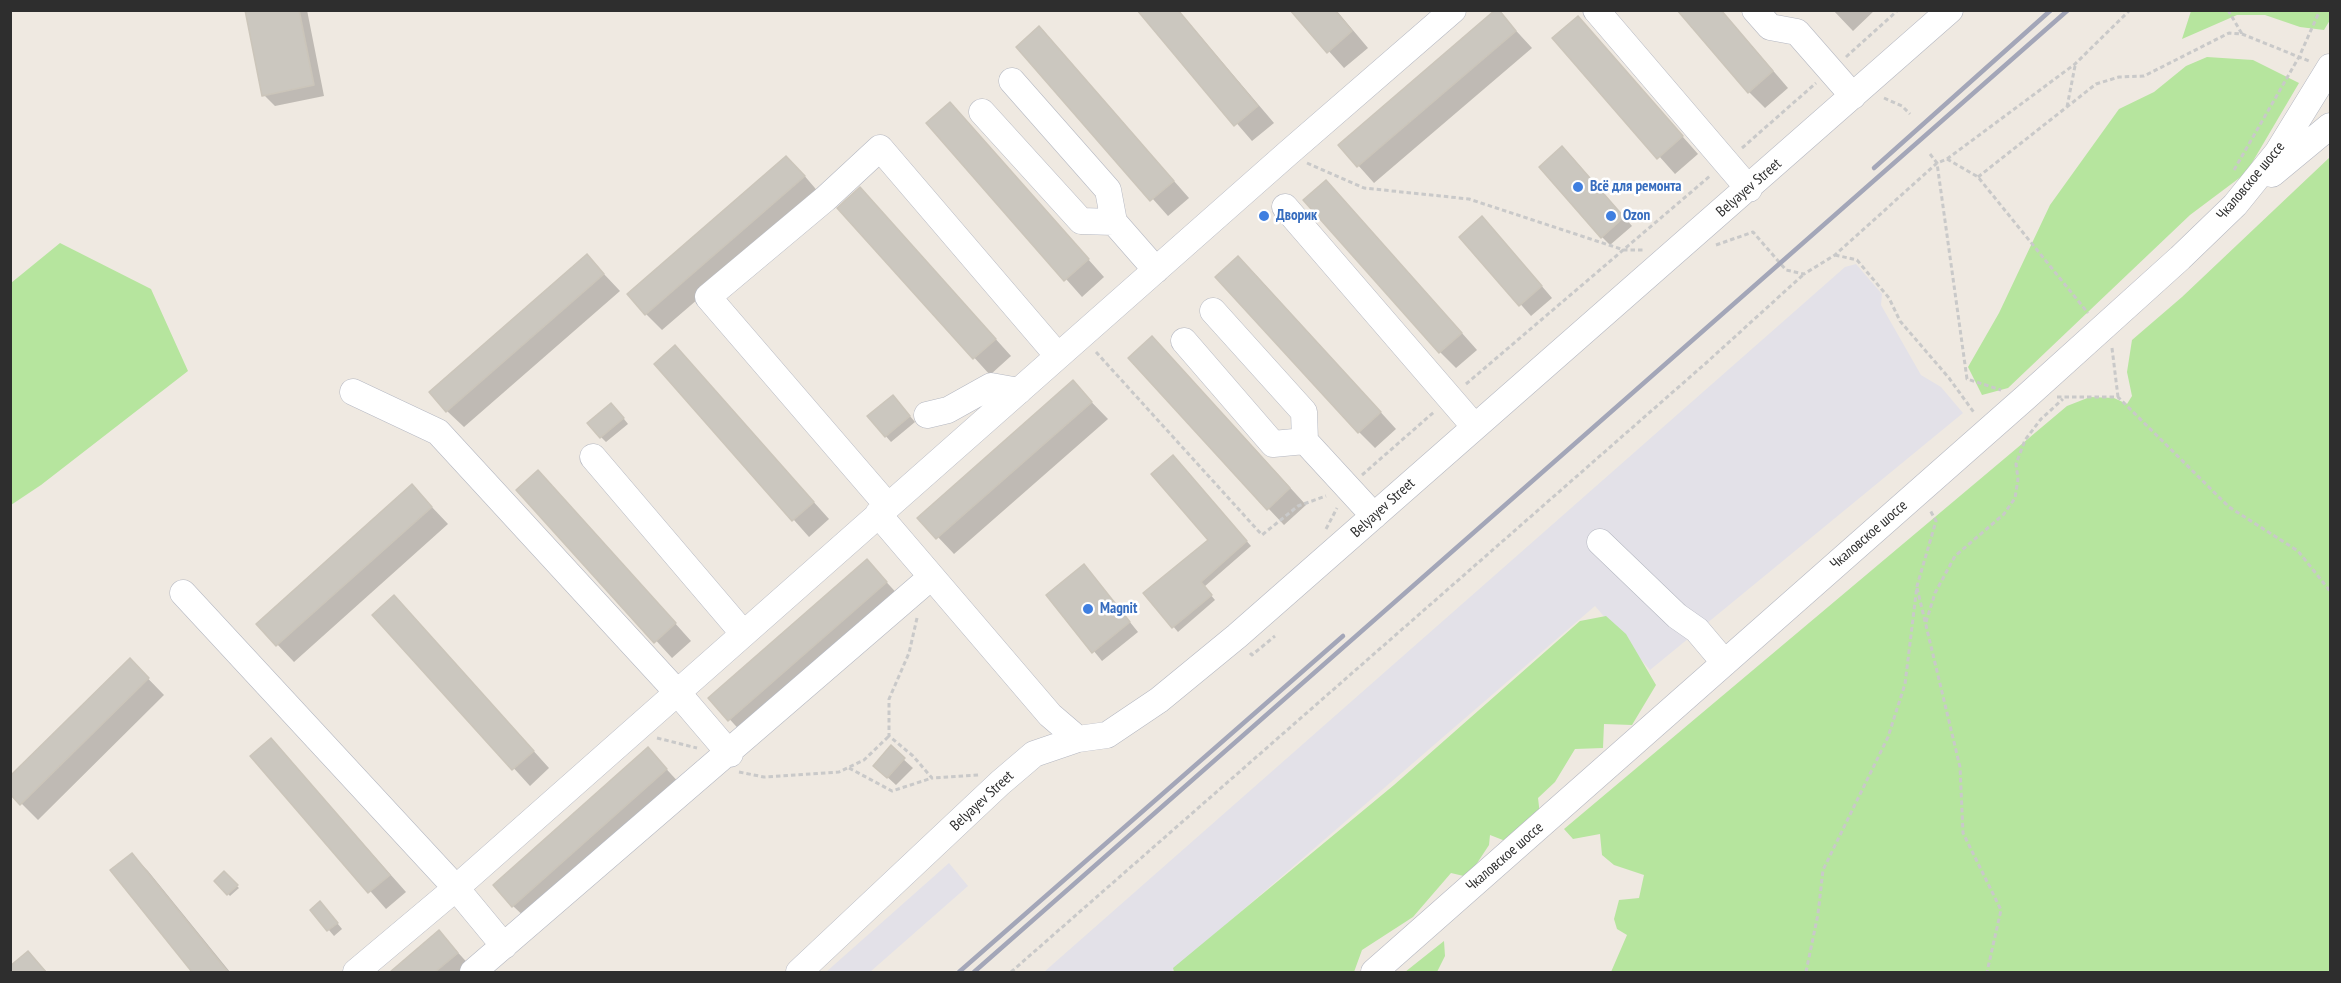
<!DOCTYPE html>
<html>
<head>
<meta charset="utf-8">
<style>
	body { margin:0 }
	#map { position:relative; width:2341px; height:983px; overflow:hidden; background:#efe9e1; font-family:"PT Sans Narrow",sans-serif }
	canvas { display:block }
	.frame { position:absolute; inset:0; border:12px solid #2e2e2e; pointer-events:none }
</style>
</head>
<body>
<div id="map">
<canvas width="2341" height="983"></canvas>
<div class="frame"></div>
</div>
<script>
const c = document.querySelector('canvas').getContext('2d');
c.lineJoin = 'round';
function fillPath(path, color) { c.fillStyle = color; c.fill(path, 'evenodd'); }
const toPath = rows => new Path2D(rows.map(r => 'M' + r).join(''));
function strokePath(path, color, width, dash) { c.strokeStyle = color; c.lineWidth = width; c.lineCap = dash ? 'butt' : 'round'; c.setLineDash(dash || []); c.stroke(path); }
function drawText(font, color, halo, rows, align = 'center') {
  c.font = font + ' "PT Sans Narrow",sans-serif'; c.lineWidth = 5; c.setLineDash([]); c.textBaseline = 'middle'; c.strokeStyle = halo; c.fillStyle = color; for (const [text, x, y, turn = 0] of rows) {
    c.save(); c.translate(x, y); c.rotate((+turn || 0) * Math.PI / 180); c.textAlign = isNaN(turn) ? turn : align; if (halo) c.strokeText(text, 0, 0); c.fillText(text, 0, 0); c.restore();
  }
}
const industrial = toPath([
	[1856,264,1882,294,1881,305,1921,375,1941,387,1963,413,1650,670,1595,606,1171,972,1044,972,1845,267],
	[949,863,968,886,870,972,826,972]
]);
const green = toPath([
	[2191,11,2330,11,2330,20,2324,30,2300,27,2265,15,2237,15,2182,39],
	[2207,57,2253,60,2299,83,2246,173,2190,215,2008,388,1982,395,1968,367,1999,313,2050,205,2119,109,2154,92,2186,66],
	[2330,157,2330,972,1611,972,1627,935,1617,929,1614,919,1619,900,1639,898,1644,875,1614,865,1602,855,1600,834,1573,839,1564,829,2067,406,2090,397,2114,398,2127,404,2132,396,2127,372,2132,340,2182,297],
	[60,243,151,289,188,371,41,485,11,505,11,283],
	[1606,616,1626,634,1656,685,1632,725,1604,724,1603,748,1575,749,1555,782,1538,798,1540,815,1508,842,1490,835,1489,845,1468,877,1451,873,1413,917,1362,950,1354,972,1174,972,1173,968,1394,785,1580,621],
	[1444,941,1445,956,1437,972,1405,972]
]);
const shadow = toPath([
	[247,10,307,10,324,96,275,106,264,95],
	[1139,10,1178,10,1274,123,1252,141],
	[1292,10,1336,10,1368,48,1344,68],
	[1497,10,1532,48,1374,183,1340,145],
	[1721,10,1788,88,1765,108,1749,92],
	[1833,10,1875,10,1853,31],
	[1578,18,1698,154,1675,174,1554,38],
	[1039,28,1189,198,1168,216,1018,47],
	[950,104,1104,277,1082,297,928,123],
	[1571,156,1632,226,1610,245,1602,237],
	[803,174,820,194,662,330,646,314],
	[1343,199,1477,350,1456,368,1440,352],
	[876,206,1011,356,990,375,839,208],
	[1493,229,1552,298,1531,316,1461,237],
	[587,256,620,291,464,427,447,411],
	[1255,274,1396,429,1375,448,1359,432],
	[675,347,829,519,809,537,656,364],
	[1168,354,1306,505,1284,525,1268,508],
	[1073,383,1108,419,954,554,920,518],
	[898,402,915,422,891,442,869,417],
	[617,410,628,424,606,442,601,437],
	[1177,461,1251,546,1204,587,1215,600,1178,632,1145,593,1210,540],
	[412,486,448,524,294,662,258,624],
	[555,489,691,641,672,658,519,490],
	[867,561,903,600,746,737,710,698],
	[1092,575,1138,632,1102,661,1048,595],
	[410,614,549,768,530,786,374,615],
	[130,660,164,695,38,820,10,792],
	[271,740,406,892,386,909,252,756],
	[891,748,913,768,896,785,884,774],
	[648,749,682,786,530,922,513,906],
	[132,855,148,871,230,972,194,972,112,871],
	[224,873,239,888,230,896,216,881],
	[325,908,342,929,334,936,312,910],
	[439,932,474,970,471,972,392,972],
	[28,953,47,972,10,972,10,968]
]);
const building = toPath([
	[245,10,299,10,314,85,262,96,245,10],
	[1137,10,1178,10,1258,106,1234,126,1137,10],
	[1290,10,1335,10,1352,31,1327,53,1290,10],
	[1495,10,1499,10,1516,31,1357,167,1338,145,1495,10],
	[1677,10,1721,10,1773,71,1748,93,1677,10],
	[1578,16,1683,136,1657,159,1552,38,1578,16],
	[1039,26,1174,181,1150,201,1016,47,1039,26],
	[950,102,1089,259,1064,281,926,123,950,102],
	[1562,146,1624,217,1601,238,1539,167,1562,146],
	[786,156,805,176,645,315,627,294,786,156],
	[1326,180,1462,333,1439,353,1303,200,1326,180],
	[860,187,996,339,973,359,837,208,860,187],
	[1482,216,1542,286,1519,306,1459,237,1482,216],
	[587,254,604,274,446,412,429,392,587,254],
	[1238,256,1381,412,1358,433,1215,277,1238,256],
	[1152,336,1290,488,1267,510,1128,358,1152,336],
	[675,345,814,502,792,521,654,364,675,345],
	[1073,380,1092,402,936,539,917,518,1073,380],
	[893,395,910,416,885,437,867,416,893,395],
	[611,403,624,418,600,438,587,423,611,403],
	[1173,455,1247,541,1201,582,1212,595,1172,628,1143,593,1208,540,1151,474,1173,455],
	[538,470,676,623,654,643,516,490,538,470],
	[412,484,432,507,276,646,256,624,412,484],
	[867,559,887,582,728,721,708,698,867,559],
	[1084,564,1130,622,1092,653,1046,595,1084,564],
	[394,595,534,751,512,770,372,615,394,595],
	[130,658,149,678,20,805,10,794,10,776,130,658],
	[271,738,390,875,368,893,250,756,271,738],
	[891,745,905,758,887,778,873,766,891,745],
	[648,747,667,769,512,907,493,885,648,747],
	[132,853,228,972,192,972,110,870,132,853],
	[224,871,238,885,227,895,214,881,224,871],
	[320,901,338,923,327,931,310,910,320,901],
	[439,930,458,953,435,972,390,972,439,930],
	[28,951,46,972,10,972,10,966,28,951]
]);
const path = toPath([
	[2228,10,2242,34],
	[1846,57,1898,10],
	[1884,98,1902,106,1910,114],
	[2067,107,2075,66],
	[1742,148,1816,83],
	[1930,154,1937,163,1967,379,2001,390],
	[1947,159,1978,177,2088,313],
	[1307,163,1364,188,1469,199,1624,250,1644,250],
	[2234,170,2299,57,2320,10],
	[1978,177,2096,84,2119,77,2144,76,2229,33,2242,34,2309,61],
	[1716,245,1753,232,1786,270,1804,274,1835,255,1937,163,1947,159,2075,64,2130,10],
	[1835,255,1857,260,1889,298,1900,321,1949,378,1975,414],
	[2112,348,2118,397],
	[1096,352,1262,535,1298,506,1326,496],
	[1466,384,1710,176],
	[2057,397,2118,397,2229,507,2298,551,2330,591],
	[1362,475,1434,412],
	[1326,529,1337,508],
	[1917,588,1960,767,1963,833,2001,910,1987,972],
	[917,618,909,653,889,699,889,736,913,756,932,778,979,775],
	[1926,622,1935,593,1955,556,2004,514,2015,498,2018,479,2016,464,2025,440,2041,419,2063,399],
	[1250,653,1252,655,1275,636],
	[657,738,697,748],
	[849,768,892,791,932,778],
	[739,772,764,777,839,772,864,760,889,736],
	[1011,972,1706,363,1804,274],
	[1806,972,1818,914,1823,870,1888,737,1905,684,1917,586,1936,521,1930,510]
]);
const minor = toPath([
	[1596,10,1749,189],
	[1755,10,1770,27,1797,32,1853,96],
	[1012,81,1108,190,1114,222,1156,270],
	[982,112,1081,221,1114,222],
	[2272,174,2330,126],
	[1285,207,1474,426],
	[1213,311,1304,412,1305,441],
	[1184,341,1273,444,1305,441,1374,516],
	[353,392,438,432,677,692,730,754],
	[927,415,948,410,991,386,1019,391],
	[593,457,743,633],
	[888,506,708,297,825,199,880,148,1058,356],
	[878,514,1050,715,1078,739],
	[1600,542,1677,616,1697,630,1724,662],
	[183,593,456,888,504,946],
	[356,972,456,888,1287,154,1453,10],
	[473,972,930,578],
	[799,972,1000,783,1034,754,1078,739,1107,735,1159,700,1237,636,1950,10],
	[1374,972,2026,397,2180,258,2235,205,2277,153,2330,67]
]);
const rail = toPath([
	[1874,168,2051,10],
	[959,972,1343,636],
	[974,972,2068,10]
]);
const markers = [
	[1578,187,6,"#3f7fe0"],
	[1264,216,6,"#3f7fe0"],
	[1611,216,6,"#3f7fe0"],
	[1088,609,6,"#3f7fe0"]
];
const streetNames = [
	["Чкаловское шоссе",2251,181,-50],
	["Belyayev Street",1749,188,-41],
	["Belyayev Street",1383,508,-42],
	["Чкаловское шоссе",1869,535,-41],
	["Belyayev Street",982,801,-43],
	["Чкаловское шоссе",1505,857,-41]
];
const shopNames = [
	["Всё для ремонта",1590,187],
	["Дворик",1276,216],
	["Ozon",1623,216],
	["Magnit",1100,609]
];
fillPath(industrial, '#e3e1e8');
fillPath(green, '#b6e59e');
fillPath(shadow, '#0003');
fillPath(building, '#cbc7bf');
strokePath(building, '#cbc5ba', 1.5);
strokePath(minor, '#b4b7c1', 27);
strokePath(path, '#c9c9c9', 3, [4.5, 3]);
strokePath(minor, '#fff', 26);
strokePath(rail, '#a3a6b8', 4.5);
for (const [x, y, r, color] of markers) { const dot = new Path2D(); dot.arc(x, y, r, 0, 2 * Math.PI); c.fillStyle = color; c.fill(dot); strokePath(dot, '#fff', 2); }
drawText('15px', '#2e2e2e', '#fff', streetNames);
drawText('bold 15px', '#366cbe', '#fff', shopNames, 'left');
</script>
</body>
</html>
